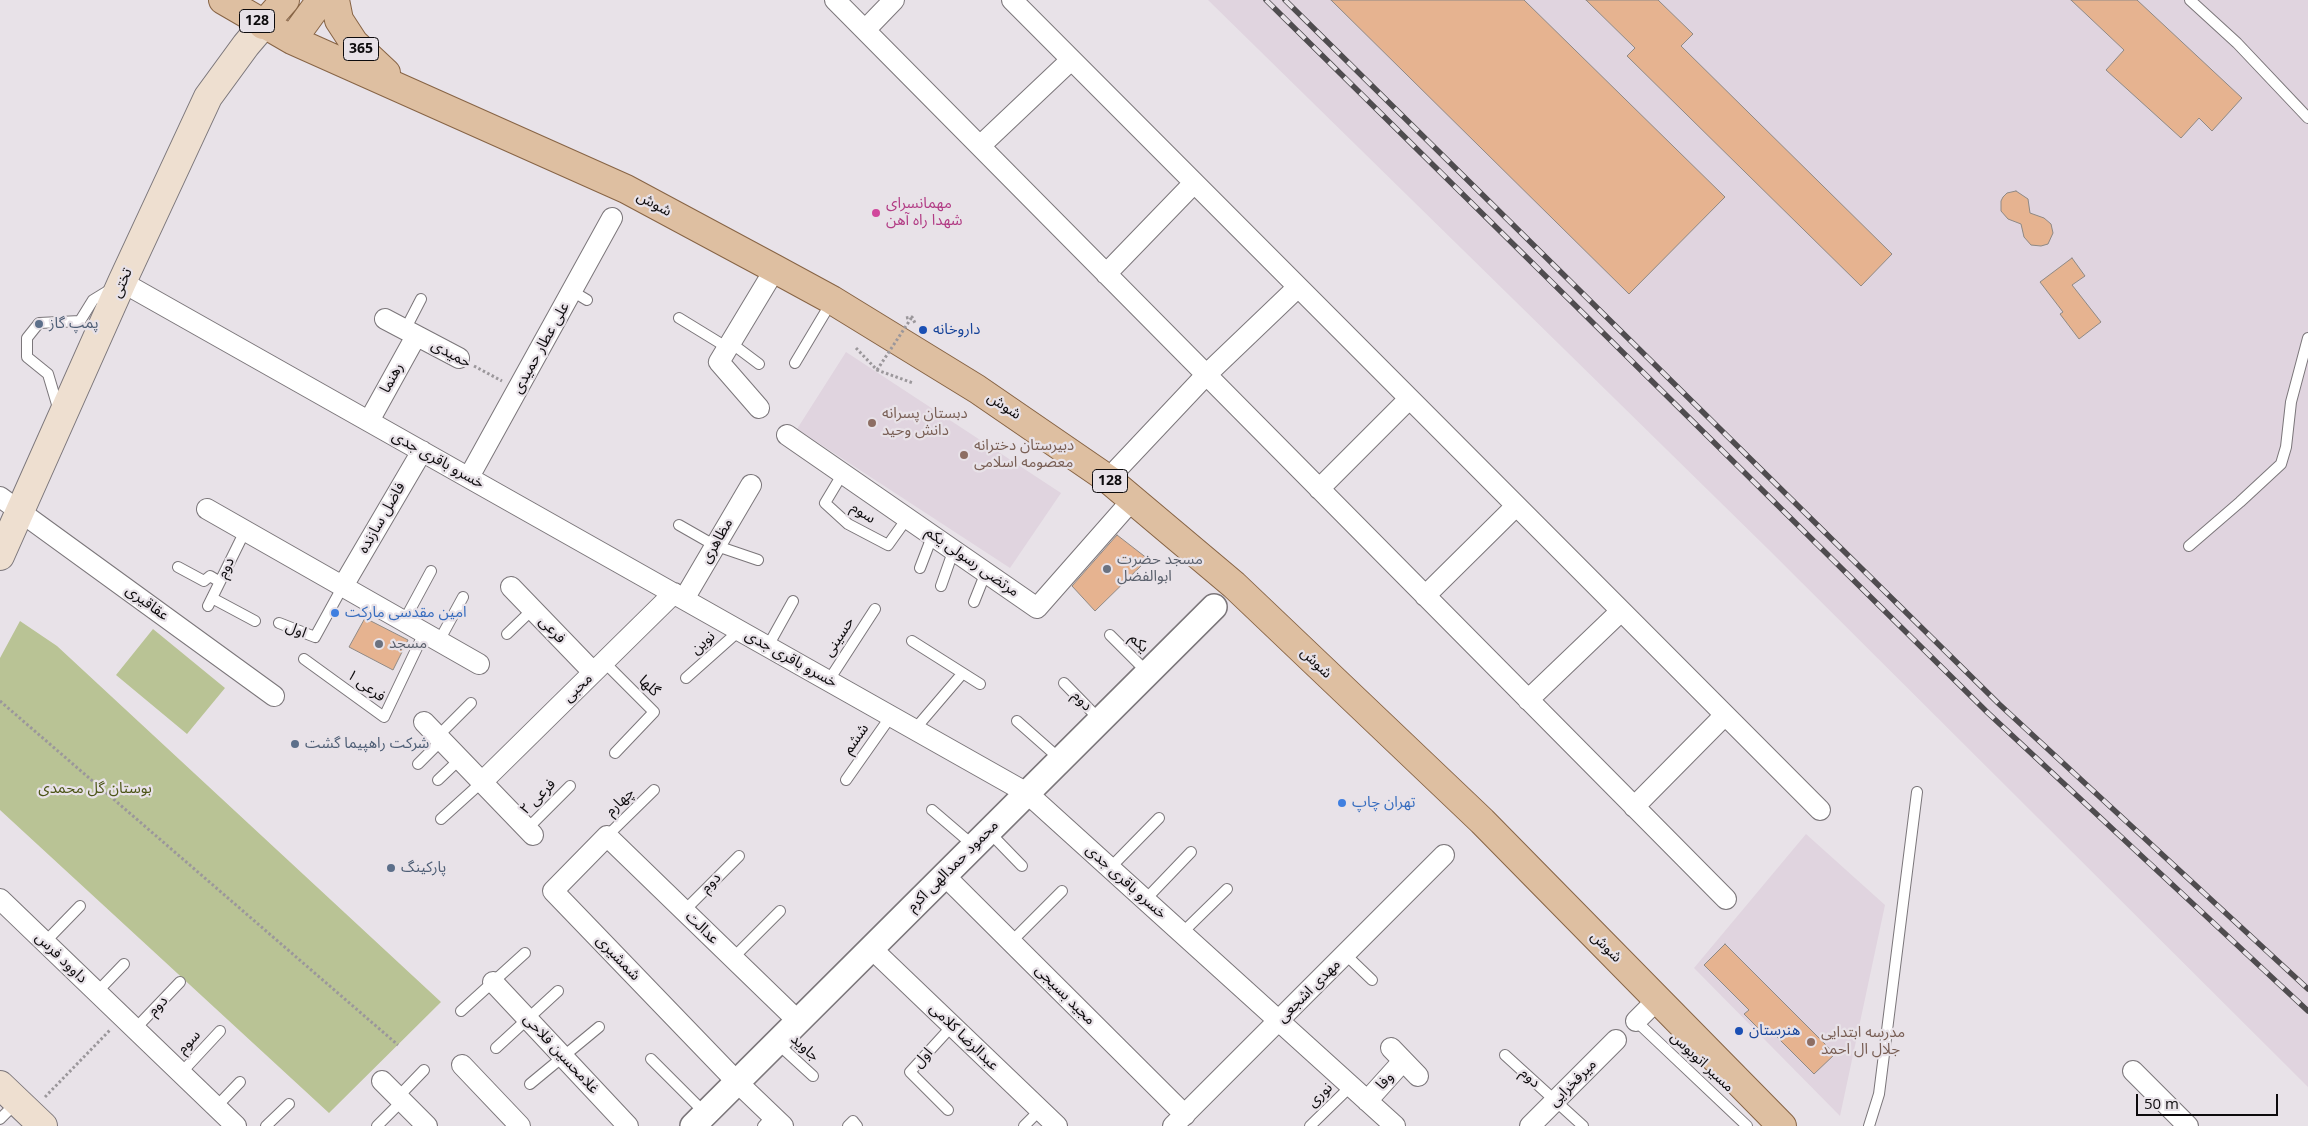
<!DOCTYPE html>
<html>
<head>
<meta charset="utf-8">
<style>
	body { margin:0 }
	#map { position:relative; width:2308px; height:1126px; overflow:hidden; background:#e8e2e8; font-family:"Open Sans",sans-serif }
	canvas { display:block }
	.scale { position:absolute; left:2136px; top:1094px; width:142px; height:22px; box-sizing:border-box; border:2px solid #0d0b0d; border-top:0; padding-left:6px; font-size:15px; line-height:18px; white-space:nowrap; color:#0d0b0d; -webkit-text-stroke:4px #e8e2e8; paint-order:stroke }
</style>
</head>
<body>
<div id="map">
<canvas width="2308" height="1126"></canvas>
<div class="scale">50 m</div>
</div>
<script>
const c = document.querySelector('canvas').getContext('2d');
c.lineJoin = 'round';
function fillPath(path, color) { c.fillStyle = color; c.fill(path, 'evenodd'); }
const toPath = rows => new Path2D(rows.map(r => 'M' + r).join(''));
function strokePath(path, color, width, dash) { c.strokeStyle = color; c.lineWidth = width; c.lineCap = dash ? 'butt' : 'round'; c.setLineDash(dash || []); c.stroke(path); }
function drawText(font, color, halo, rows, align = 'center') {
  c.font = font + ' "Open Sans","Noto Sans Arabic",sans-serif'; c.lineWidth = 4.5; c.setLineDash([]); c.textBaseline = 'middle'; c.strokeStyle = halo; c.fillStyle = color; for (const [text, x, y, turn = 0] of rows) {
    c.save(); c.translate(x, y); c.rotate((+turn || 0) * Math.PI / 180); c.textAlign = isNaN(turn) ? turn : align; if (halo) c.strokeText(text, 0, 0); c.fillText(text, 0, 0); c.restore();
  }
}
const built = toPath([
	[1208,0,2308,0,2308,1087,1768,549],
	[846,352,1061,493,1010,568,797,429],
	[1806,834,1885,905,1840,1116,1694,968]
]);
const green = toPath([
	[20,621,57,646,441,1002,329,1113,0,810,0,658],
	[153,629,225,688,187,734,116,675]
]);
const building = toPath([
	[1331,0,1524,0,1725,197,1629,294,1331,0],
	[1586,0,1658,0,1693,34,1681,46,1892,254,1861,286,1627,56,1635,48,1586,0],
	[2071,0,2137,0,2242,98,2212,131,2199,118,2181,138,2106,70,2124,50,2071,0],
	[2016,191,2028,199,2030,213,2044,218,2051,224,2053,233,2048,244,2041,246,2031,245,2024,237,2021,224,2008,219,2001,211,2001,201,2003,197,2007,193,2016,191],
	[2072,258,2085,276,2072,285,2101,322,2079,339,2060,314,2063,312,2040,282,2072,258],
	[1117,535,1148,559,1095,611,1072,586,1117,535],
	[365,618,408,640,393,670,349,647,365,618],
	[1725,944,1835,1054,1814,1074,1772,1032,1767,1037,1744,1014,1749,1010,1704,965,1725,944]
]);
const path = toPath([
	[906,318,912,317,915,323],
	[856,348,877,370,913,383],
	[474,366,502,381],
	[0,701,398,1045],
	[45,1097,110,1030]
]);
const service = toPath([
	[2190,0,2237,43,2308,118],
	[572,291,587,300],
	[679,318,728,348],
	[405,330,421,299],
	[731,343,759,364],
	[795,363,832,301],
	[59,411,48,374,27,357,27,338,39,323,80,321,93,300,111,289],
	[843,473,825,503,848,524,888,545,908,517],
	[679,525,714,545,758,560],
	[2189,546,2240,502,2281,464,2286,447,2291,402,2308,338],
	[178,567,204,581,210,576,220,582],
	[920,568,933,534],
	[941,586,954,549],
	[212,598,255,621],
	[974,602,986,572],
	[208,606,245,531],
	[404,621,431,571],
	[279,623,315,637,343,586],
	[507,634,533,609],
	[1110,635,1147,672],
	[439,641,463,597],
	[912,641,980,684],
	[768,646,793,601],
	[304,659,384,717,424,633],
	[604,662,654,712,615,753],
	[686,678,740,630],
	[829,680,875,609],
	[1064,683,1100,720],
	[1017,721,1060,759],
	[915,729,962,674],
	[438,736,471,703],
	[418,764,442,740],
	[438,780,460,759],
	[846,780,891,716],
	[932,810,974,846],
	[441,819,482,782],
	[527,829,570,786],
	[989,832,1022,866],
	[607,836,654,790],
	[1110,868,1159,818],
	[1145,900,1191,852],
	[684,911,739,856],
	[1182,933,1227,889],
	[45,942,80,906],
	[1011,942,1062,891],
	[1345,954,1372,980],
	[733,958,780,911],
	[97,992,124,964],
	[461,1011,525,953],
	[1636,1021,1747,1126],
	[135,1029,180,982],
	[777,1043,813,1076],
	[496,1048,558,991],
	[1505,1055,1583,1126],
	[651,1059,705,1113],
	[181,1073,220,1031],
	[530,1084,599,1027],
	[398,1097,424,1070],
	[216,1107,240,1082],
	[948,1110,910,1072,952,1026],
	[0,1119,17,1102],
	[266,1126,289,1104],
	[377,1126,402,1101],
	[763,1126,772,1116],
	[848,1126,853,1121,857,1126],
	[1024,1126,1040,1110],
	[1310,1126,1351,1086],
	[1869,1126,1879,1094,1917,792]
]);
const minor = toPath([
	[835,0,1726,899],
	[1012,0,1820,810],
	[865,30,894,0],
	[980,146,1071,60],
	[1106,274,1194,183],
	[122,282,1027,793,1395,1126],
	[385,319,459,358],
	[759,408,719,362,775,269],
	[369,421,416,336],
	[787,435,1037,608,1133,499],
	[469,477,612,218],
	[1108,479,1206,375,1297,288],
	[1319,489,1409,399],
	[0,497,274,696],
	[207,509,479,664],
	[343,586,422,451],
	[511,587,593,672],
	[1425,596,1516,506],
	[684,599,751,485],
	[1528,700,1621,611],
	[424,722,533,835],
	[482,782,674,593],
	[1634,807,1725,715],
	[944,875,1185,1115],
	[0,899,236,1126],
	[871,948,1057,1126],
	[493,982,628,1126],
	[1636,1021,1658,999],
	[1391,1048,1418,1076],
	[462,1065,520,1126],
	[2133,1071,2188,1126],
	[382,1081,427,1126],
	[1367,1101,1403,1061],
	[783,1126,737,1082,553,891,607,836,798,1021],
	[1173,1126,1444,855],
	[1530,1126,1616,1040]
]);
const tertiary = toPath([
	[693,1126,1214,607]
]);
const secondary = toPath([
	[0,556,122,282,208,97,246,45,263,25],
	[0,1085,43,1126]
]);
const primary = toPath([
	[223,0,292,40,626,189,775,269,832,300,977,389,1108,479,1234,585,1482,821,1782,1126],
	[335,0,339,20,354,43,386,73],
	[263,25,285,0],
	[292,40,321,0]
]);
const rail = toPath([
	[1266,0,1988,713,2308,1011],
	[1285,0,1999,704,2308,989]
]);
const pathBridge = toPath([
	[877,370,912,317]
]);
const markers = [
	[876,213,5,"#d1479c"],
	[39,324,5,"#5c6f8a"],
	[923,330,5,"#1a4fb4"],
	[872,423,5,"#8d6e63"],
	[964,455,5,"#8d6e63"],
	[1107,569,5,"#6b7280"],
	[335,613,5,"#3f7fe0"],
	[379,644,5,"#6b7280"],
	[295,744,5,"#5c6f8a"],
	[1342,803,5,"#3f7fe0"],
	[391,868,5,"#5c6f8a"],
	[1739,1031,5,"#1a4fb4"],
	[1811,1042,5,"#8d6e63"]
];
const shields = [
	[257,21,35],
	[361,49,35],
	[1110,481,35]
];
const shieldNames = [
	["128",257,21],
	["365",361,49],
	["128",1110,481]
];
const streetNames = [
	["شوش",654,204,28],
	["تختی",122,283,-66],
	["علی عطار حمیدی",541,348,-61],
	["حمیدی",451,354,28],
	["رهنما",392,378,-61],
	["شوش",1004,406,33],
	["خسرو باقری جدی",438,460,29],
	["سوم",863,513,33],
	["فاضل سازنده",382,518,-60],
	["مظاهری",717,541,-60],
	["مرتضی رسولی یکم",972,562,35],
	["دوم",226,568,-64],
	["عقاقیری",147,603,36],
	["اول",296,630,22],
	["فرعی",552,630,46],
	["حسینی",839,637,-57],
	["نوین",703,643,-42],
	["یکم",1139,643,45],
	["خسرو باقری جدی",791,659,29],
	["شوش",1316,663,44],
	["فرعی ۱",366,686,36],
	["گلها",649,686,44],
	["محبی",578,688,-44],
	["دوم",1082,701,46],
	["ششم",856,739,-55],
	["فرعی ۲",538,797,-45],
	["چهارم",620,802,-44],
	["محمود حمدالهی اکرم",953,866,-45],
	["خسرو باقری جدی",1126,882,42],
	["دوم",711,883,-45],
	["عدالت",702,928,44],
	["شوش",1606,947,45],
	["داوود فرس",61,958,44],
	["شمشیری",618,958,46],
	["مهدی اشجعی",1309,991,-45],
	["مجید بسیجی",1065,995,45],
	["دوم",158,1006,-46],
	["عبدالرضا کلامی",964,1037,44],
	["سوم",189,1042,-47],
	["جاوید",805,1048,42],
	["غلامحسین فلاحی",561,1054,47],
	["اول",923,1058,-48],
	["مسیر اتوبوس",1702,1062,43],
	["دوم",1530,1078,43],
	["وفا",1385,1081,-48],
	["میرفخرایی",1573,1083,-45],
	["نوری",1320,1095,-44]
];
const hotelNames = [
	["مهمانسرای",886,204],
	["شهدا راه آهن",886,221]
];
const serviceNames = [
	["پمپ گاز",49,324],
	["شركت راهپيما گشت",305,744],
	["پارکینگ",401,868]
];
const transitNames = [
	["داروخانه",933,330],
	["هنرستان",1749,1031]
];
const educationNames = [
	["دبستان پسرانه",882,414],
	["دانش وحید",882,431],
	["دبیرستان دخترانه",974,446],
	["معصومه اسلامی",974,463],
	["مدرسه ابتدایی",1821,1033],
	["جلال ال احمد",1821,1050]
];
const worshipNames = [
	["مسجد حضرت",1117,560],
	["ابوالفضل",1117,577],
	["مسجد",389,644]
];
const shopNames = [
	["امین مقدسی مارکت",345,613],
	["تهران چاپ",1352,803]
];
const parkNames = [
	["بوستان گل محمدی",95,789]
];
fillPath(built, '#e0d4df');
fillPath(green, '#b9c395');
fillPath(building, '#e6b390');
strokePath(building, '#8f8985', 1);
strokePath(service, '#7b767a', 12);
strokePath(minor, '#7b767a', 22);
strokePath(tertiary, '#7b767a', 28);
strokePath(secondary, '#7b767a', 30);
strokePath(primary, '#876445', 30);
strokePath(path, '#9b979b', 3, [2.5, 2.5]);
strokePath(service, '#fff', 10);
strokePath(minor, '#fff', 20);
strokePath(tertiary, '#fff', 25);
strokePath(secondary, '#eedfd0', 28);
strokePath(primary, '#debfa1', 28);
strokePath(rail, '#4f4c4f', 5.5);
strokePath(rail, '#e8e2e8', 4, [11]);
strokePath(pathBridge, '#9b979b', 3, [2.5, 2.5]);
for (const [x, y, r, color] of markers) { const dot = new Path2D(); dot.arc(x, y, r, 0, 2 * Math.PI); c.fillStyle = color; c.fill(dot); strokePath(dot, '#e8e2e8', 2); }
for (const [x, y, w] of shields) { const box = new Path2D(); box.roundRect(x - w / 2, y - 11.5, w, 23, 4); c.fillStyle = '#e8e2e8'; c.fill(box); strokePath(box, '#0d0b0d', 1); }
drawText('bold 14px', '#0d0b0d', null, shieldNames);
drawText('15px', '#0d0b0d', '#e8e2e8', streetNames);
drawText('15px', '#b23c85', '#e8e2e8', hotelNames, 'left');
drawText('15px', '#4e5e75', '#e8e2e8', serviceNames, 'left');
drawText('15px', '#164399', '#e8e2e8', transitNames, 'left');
drawText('15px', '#785e54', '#e8e2e8', educationNames, 'left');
drawText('15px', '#5b616d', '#e8e2e8', worshipNames, 'left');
drawText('15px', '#366cbe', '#e8e2e8', shopNames, 'left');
drawText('15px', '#4c5517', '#e8e2e8', parkNames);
</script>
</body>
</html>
